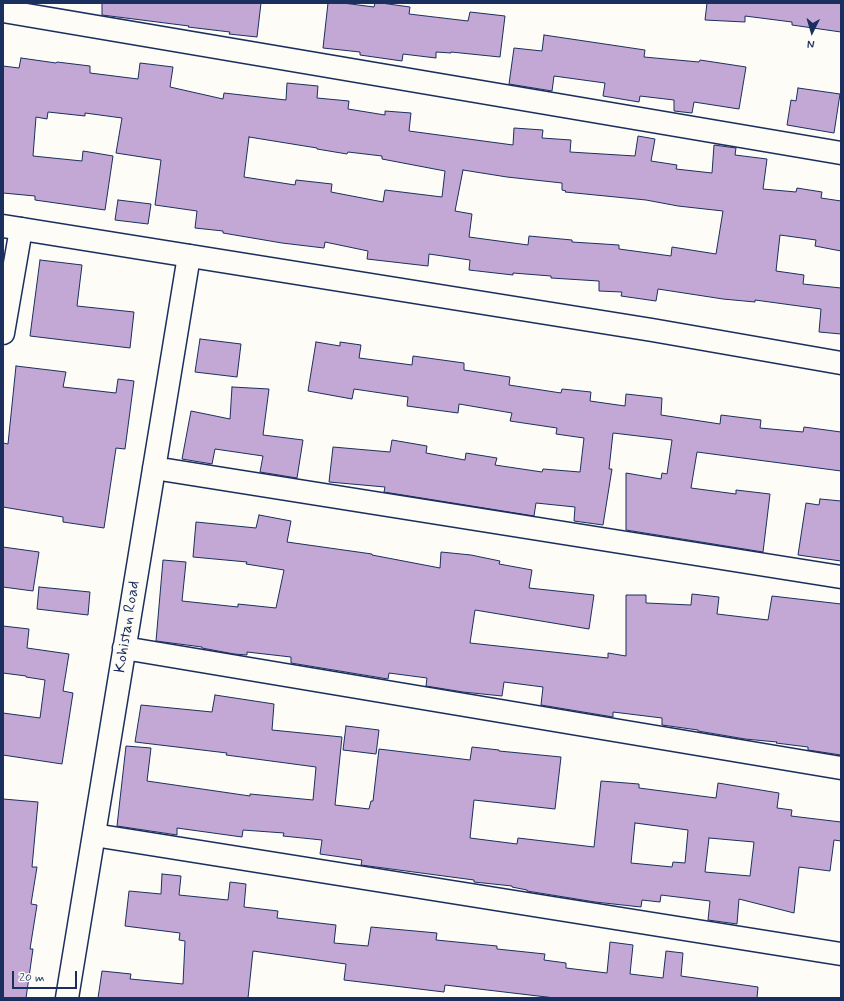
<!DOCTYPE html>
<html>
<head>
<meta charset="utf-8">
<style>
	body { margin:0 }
	#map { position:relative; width:844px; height:1001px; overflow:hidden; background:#fdfcf7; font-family:Mynerve,sans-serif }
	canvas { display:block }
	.frame { position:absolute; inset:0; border:4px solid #1b2f5e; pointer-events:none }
	.north { position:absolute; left:792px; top:12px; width:40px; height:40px; -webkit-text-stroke:3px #fdfcf7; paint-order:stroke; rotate:185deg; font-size:11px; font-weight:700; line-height:16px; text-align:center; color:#1b2f5e }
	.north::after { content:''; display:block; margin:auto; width:14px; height:18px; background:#1b2f5e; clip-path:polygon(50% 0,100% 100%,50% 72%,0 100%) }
	.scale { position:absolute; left:12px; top:971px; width:65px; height:18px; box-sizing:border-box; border:2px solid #1b2f5e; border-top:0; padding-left:5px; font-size:12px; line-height:14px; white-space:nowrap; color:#1b2f5e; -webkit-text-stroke:3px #fdfcf7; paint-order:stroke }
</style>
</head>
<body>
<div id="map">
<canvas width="844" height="1001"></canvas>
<div class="frame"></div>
<div class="north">N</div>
<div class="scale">20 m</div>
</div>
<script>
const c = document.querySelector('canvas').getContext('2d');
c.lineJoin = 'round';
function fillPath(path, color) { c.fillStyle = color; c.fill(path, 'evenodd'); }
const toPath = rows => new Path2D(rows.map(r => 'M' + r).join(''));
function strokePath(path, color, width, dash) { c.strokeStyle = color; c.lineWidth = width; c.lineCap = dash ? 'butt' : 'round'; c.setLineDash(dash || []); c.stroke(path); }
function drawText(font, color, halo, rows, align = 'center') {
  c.font = font + ' Mynerve,sans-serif'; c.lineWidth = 3; c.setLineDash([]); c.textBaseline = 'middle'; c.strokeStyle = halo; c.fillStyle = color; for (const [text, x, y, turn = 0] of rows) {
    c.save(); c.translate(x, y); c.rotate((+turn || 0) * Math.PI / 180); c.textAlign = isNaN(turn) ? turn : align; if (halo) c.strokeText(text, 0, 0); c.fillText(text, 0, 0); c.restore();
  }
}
const building = toPath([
	[102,3,261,3,257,37,229,34,230,32,188,27,189,26,102,15,102,3],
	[328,3,343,3,374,7,375,3,381,3,410,7,409,14,468,21,470,12,505,16,500,57,451,52,451,53,436,52,436,58,403,54,402,61,360,55,360,52,323,48,328,3],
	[707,3,841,3,841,32,792,25,792,22,745,16,745,22,705,20,707,3],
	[544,35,645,50,644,57,699,62,700,60,746,67,739,109,694,102,692,113,674,111,674,100,640,96,639,102,603,96,605,83,554,76,552,91,509,84,514,48,542,51,544,35],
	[21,58,56,63,57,62,90,66,90,73,138,79,140,63,173,67,170,87,223,99,224,93,286,100,287,83,318,86,317,98,349,101,348,109,385,115,385,111,411,113,409,131,513,145,514,128,543,130,542,138,571,140,570,152,635,156,638,136,655,139,651,161,677,165,676,169,712,173,714,145,736,148,735,155,767,159,763,189,796,192,797,188,822,192,821,198,841,201,841,251,815,246,816,240,780,235,776,271,804,275,803,284,841,288,841,334,819,332,821,309,755,300,755,302,723,299,658,289,656,301,621,296,622,292,599,291,599,281,551,278,551,276,513,273,513,275,469,270,470,260,429,254,428,266,367,259,368,251,325,242,324,248,282,243,223,233,223,231,195,228,197,211,155,205,161,160,116,153,122,118,85,113,85,116,48,112,47,119,36,117,33,156,82,161,83,151,113,156,105,210,35,200,35,196,3,193,3,66,19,68,21,58],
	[249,137,317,148,317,149,347,154,348,152,382,156,382,159,445,171,442,197,385,190,383,202,331,192,332,184,296,180,295,185,244,177,249,137],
	[463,170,507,177,562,183,562,190,566,191,565,192,646,200,678,206,723,211,716,254,672,247,671,256,619,249,619,245,572,242,572,240,529,236,528,245,469,237,472,214,455,211,463,170],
	[798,88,840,94,834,133,787,125,791,100,796,101,798,88],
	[118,200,151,204,148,224,115,220,118,200],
	[40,260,82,265,77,306,134,312,130,348,30,336,40,260],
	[200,339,241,344,237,377,195,372,200,339],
	[316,342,340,346,340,342,361,345,359,358,412,365,413,356,464,363,464,370,510,377,509,385,561,393,562,389,591,392,590,401,625,406,626,394,662,398,661,415,720,424,721,415,761,420,760,428,803,432,804,427,841,432,841,471,697,452,691,488,736,494,736,490,770,494,763,552,626,530,626,473,661,479,662,473,667,474,672,440,613,433,609,469,612,469,603,525,574,521,575,507,536,503,534,516,384,492,385,487,329,482,333,447,390,452,392,440,427,446,426,453,465,460,466,453,497,458,495,465,542,472,543,469,580,472,584,438,556,434,557,428,510,421,512,413,459,404,458,413,407,406,408,397,354,389,352,399,308,391,316,342],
	[16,366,66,372,63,387,116,393,118,379,134,381,125,449,116,448,104,528,63,522,63,517,3,507,3,443,8,444,16,366],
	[232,387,269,389,263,435,303,440,297,478,260,472,263,456,215,449,212,464,182,459,191,411,230,419,232,387],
	[820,499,841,501,841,561,798,555,806,503,819,505,820,499],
	[259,515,291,521,287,542,372,554,372,555,440,568,441,552,471,555,500,561,499,564,532,570,529,588,594,595,589,629,475,610,470,643,608,658,608,653,626,656,626,595,646,595,646,603,691,605,692,594,719,597,717,614,768,620,772,596,841,604,841,755,808,750,808,747,776,743,777,742,745,739,698,731,698,730,662,725,662,718,613,712,613,717,541,705,543,687,504,682,502,696,463,692,426,686,427,678,389,673,388,679,291,663,291,657,247,652,247,655,234,654,202,648,202,647,156,641,163,560,186,562,182,601,238,607,238,604,276,608,284,570,246,564,247,562,193,557,196,522,256,528,259,515],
	[3,547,39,552,33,591,3,587,3,547],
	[39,587,90,592,88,615,37,609,39,587],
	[3,626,29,629,27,648,69,654,63,691,73,693,62,764,3,755,3,713,40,718,45,680,26,677,26,676,3,673,3,626],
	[215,695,274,704,272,730,342,737,335,805,369,809,371,801,373,801,379,749,470,760,472,747,499,750,499,751,561,757,555,809,474,800,470,838,517,844,518,838,594,847,601,781,639,784,639,788,716,798,718,783,779,793,777,808,792,810,791,816,841,822,841,841,834,840,830,871,799,867,794,913,739,899,737,924,708,920,710,901,661,895,660,902,642,900,641,907,595,902,527,891,527,890,512,887,512,886,474,882,474,880,361,865,362,860,320,854,322,840,283,836,284,833,243,830,242,837,177,828,177,835,117,826,126,746,151,748,147,781,250,796,250,794,313,800,316,767,226,755,227,753,135,742,141,705,212,712,215,695],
	[635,823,688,830,685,863,673,862,672,867,631,863,635,823],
	[709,838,754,842,750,876,705,872,709,838],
	[346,726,379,730,376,754,343,750,346,726],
	[3,799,38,802,32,867,37,867,31,904,37,905,30,949,33,949,26,998,3,998,3,799],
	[162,874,181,876,179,895,228,900,230,882,246,884,244,907,278,911,277,918,336,925,334,943,368,946,371,927,437,933,436,940,497,946,497,949,545,954,544,960,566,963,566,968,607,973,610,942,633,945,630,974,663,978,666,951,683,953,681,976,758,987,757,998,555,998,445,985,444,992,344,980,346,964,253,951,248,998,98,998,102,971,131,974,130,979,183,984,185,941,179,940,180,933,125,926,129,891,161,894,162,874]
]);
const minor = toPath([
	[3,11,841,153],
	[3,333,21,229],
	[154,468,841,577],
	[124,648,841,768],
	[94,835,841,954],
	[67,998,189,256]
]);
const tertiary = toPath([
	[3,226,652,330,841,363]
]);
const streetNames = [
	["Kohistan Road",128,627,-81]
];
fillPath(building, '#c3a8d5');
strokePath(building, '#1b2f5e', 1);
strokePath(minor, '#1b2f5e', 25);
strokePath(tertiary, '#1b2f5e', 25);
strokePath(minor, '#fdfcf7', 22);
strokePath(tertiary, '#fdfcf7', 22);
drawText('16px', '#1b2f5e', '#fdfcf7', streetNames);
</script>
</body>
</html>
